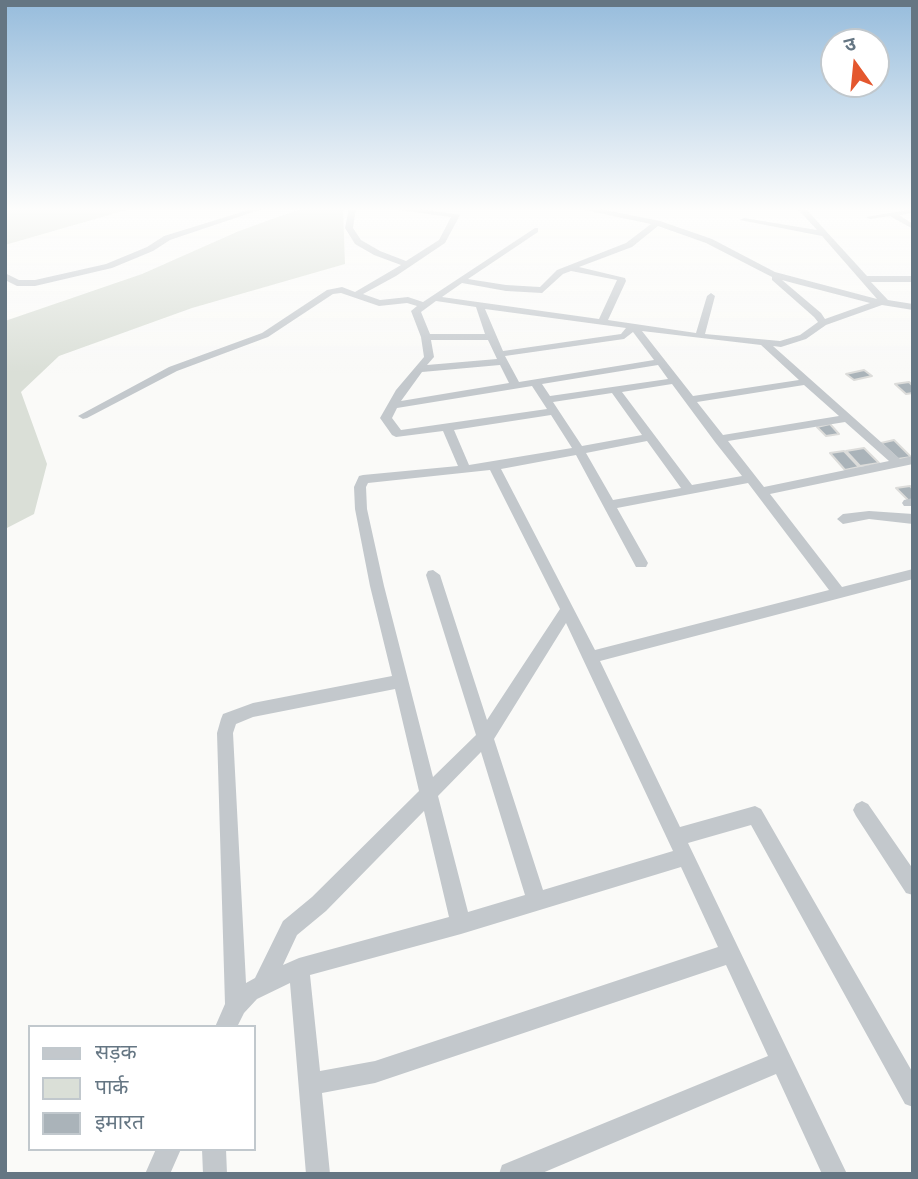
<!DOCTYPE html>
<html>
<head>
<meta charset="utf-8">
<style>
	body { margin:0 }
	#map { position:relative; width:918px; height:1179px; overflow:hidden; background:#fafaf8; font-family:"Varela Round","Noto Sans Devanagari",sans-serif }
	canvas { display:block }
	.frame { position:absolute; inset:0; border:7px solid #657683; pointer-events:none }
	.legend { position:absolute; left:28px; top:1025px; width:228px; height:126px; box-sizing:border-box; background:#fff; border:2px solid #c1c8cd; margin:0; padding:9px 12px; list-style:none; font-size:21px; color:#657683 }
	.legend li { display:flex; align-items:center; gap:14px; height:35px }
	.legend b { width:35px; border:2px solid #c1c8cd }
	.north { position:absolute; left:820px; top:28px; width:70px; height:70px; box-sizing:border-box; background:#fff; border:2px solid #c1c8cd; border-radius:50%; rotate:345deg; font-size:19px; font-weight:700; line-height:28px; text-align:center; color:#657683 }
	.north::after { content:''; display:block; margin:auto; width:24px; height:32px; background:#e4572e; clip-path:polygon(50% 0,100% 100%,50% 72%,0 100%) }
</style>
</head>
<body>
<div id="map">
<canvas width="918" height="1179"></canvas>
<div class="frame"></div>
<ul class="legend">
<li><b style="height:9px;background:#c3c8cc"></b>सड़क</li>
<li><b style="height:19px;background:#dadfd7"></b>पार्क</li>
<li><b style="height:19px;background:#aab3b9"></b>इमारत</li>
</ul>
<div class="north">उ</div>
</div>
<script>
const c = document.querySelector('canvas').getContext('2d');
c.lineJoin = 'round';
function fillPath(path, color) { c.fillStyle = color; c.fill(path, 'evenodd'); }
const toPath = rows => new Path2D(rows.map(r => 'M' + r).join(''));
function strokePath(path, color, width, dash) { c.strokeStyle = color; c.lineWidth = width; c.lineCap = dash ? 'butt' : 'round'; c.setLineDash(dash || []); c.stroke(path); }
const green = toPath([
	[5,208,133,208,5,245],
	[303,208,343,208,345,264,192,308,59,356,21,392,47,464,34,514,5,529,5,321,142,274,239,231]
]);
const building = toPath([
	[864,370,872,376,854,380,846,374,864,370],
	[909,382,913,386,913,393,906,394,895,384,909,382],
	[830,424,839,434,826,436,817,427,830,424],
	[894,440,911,457,898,459,881,443,894,440],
	[864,448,879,463,860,466,846,451,864,448],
	[844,451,859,467,845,470,830,453,844,451],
	[910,486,913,489,913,500,909,501,896,488,910,486]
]);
const minor = toPath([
	[255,208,265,208,170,240,153,251,112,268,35,286,17,286,5,280,5,273,19,280,35,280,106,264,147,247,164,236,255,208],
	[349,208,356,208,353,228,361,240,380,251,406,261,439,240,451,217,399,210,396,208,413,208,460,215,445,243,396,276,363,294,380,300,408,297,423,302,535,228,538,228,538,232,468,279,506,285,540,287,557,270,626,243,651,224,585,210,582,208,594,208,660,221,712,239,775,272,877,299,822,236,740,220,744,218,817,230,797,208,805,208,867,276,913,276,913,282,871,282,888,300,913,304,913,310,882,305,826,325,806,339,781,347,773,346,900,459,913,456,913,464,770,494,842,587,913,569,913,579,600,661,680,827,755,806,761,809,913,1073,913,1107,905,1104,751,825,688,843,847,1174,822,1174,776,1074,540,1174,499,1174,502,1165,768,1056,726,965,375,1083,322,1093,330,1174,306,1174,290,983,257,999,244,1013,237,1027,215,1027,225,1004,217,733,221,719,223,714,253,703,392,676,370,586,355,509,354,487,359,476,363,475,458,466,443,431,396,437,392,435,380,418,396,390,424,357,421,337,411,311,417,306,407,303,379,306,341,293,333,294,268,337,177,371,87,418,83,419,78,416,169,367,262,333,327,290,342,287,355,292,401,265,374,255,355,244,345,228,349,208],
	[658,226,706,243,772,277,772,280,814,317,818,322,800,335,780,341,705,334,715,296,711,293,707,296,696,333,608,320,626,281,625,278,579,267,632,247,658,226],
	[571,271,617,280,599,319,442,297,462,283,506,291,542,293,563,274,571,271],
	[782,280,793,283,870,303,825,319,821,313,782,280],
	[436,301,476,307,485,334,430,334,421,312,436,301],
	[485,309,626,328,621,334,503,351,485,309],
	[642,331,761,345,799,380,693,396,642,331],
	[633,332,654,360,519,382,505,356,624,339,633,332],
	[431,340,488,340,497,359,427,365,434,357,431,340],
	[500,365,509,383,401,401,422,372,500,365],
	[658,365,668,379,550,396,542,384,658,365],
	[672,384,715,442,742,476,692,485,622,392,672,384],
	[804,385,839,416,723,435,697,402,804,385],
	[532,386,547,409,401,430,392,418,397,408,532,386],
	[612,393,642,435,582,446,553,402,612,393],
	[551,415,572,448,469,465,454,430,551,415],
	[845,422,889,461,764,487,728,441,845,422],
	[647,441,681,488,613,500,586,453,647,441],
	[576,455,636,567,646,567,648,563,617,508,748,483,829,590,595,650,501,469,576,455],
	[490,470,560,609,487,720,440,575,433,570,428,571,426,575,476,735,433,777,384,586,367,509,366,487,368,483,490,470],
	[566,623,673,851,543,890,494,739,566,623],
	[395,689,419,791,312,897,283,921,255,978,246,983,233,733,236,724,253,717,395,689],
	[481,752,525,895,468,912,438,796,481,752],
	[424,811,449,917,299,958,283,965,297,935,326,911,424,811],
	[681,867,718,947,375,1061,320,1071,310,975,461,934,681,867],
	[913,209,913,213,899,215,913,224,913,229,890,216,870,219,866,217,913,209],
	[913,498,913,506,904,506,902,503,904,500,913,498],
	[869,511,913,514,913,524,869,519,843,524,837,519,843,514,869,511],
	[862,801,868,804,913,869,913,895,906,893,856,816,853,810,856,804,862,801],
	[156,1149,181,1149,170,1174,145,1174,156,1149],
	[202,1149,226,1149,227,1174,203,1174,202,1149]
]);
fillPath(green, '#dadfd7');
fillPath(building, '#aab3b9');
strokePath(building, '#dcdcda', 2);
fillPath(minor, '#c3c8cc');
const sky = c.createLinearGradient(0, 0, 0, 373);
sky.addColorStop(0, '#96bcdc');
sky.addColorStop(0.56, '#fdfdfc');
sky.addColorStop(1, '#fdfdfc00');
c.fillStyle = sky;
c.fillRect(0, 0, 918, 373);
</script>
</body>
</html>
